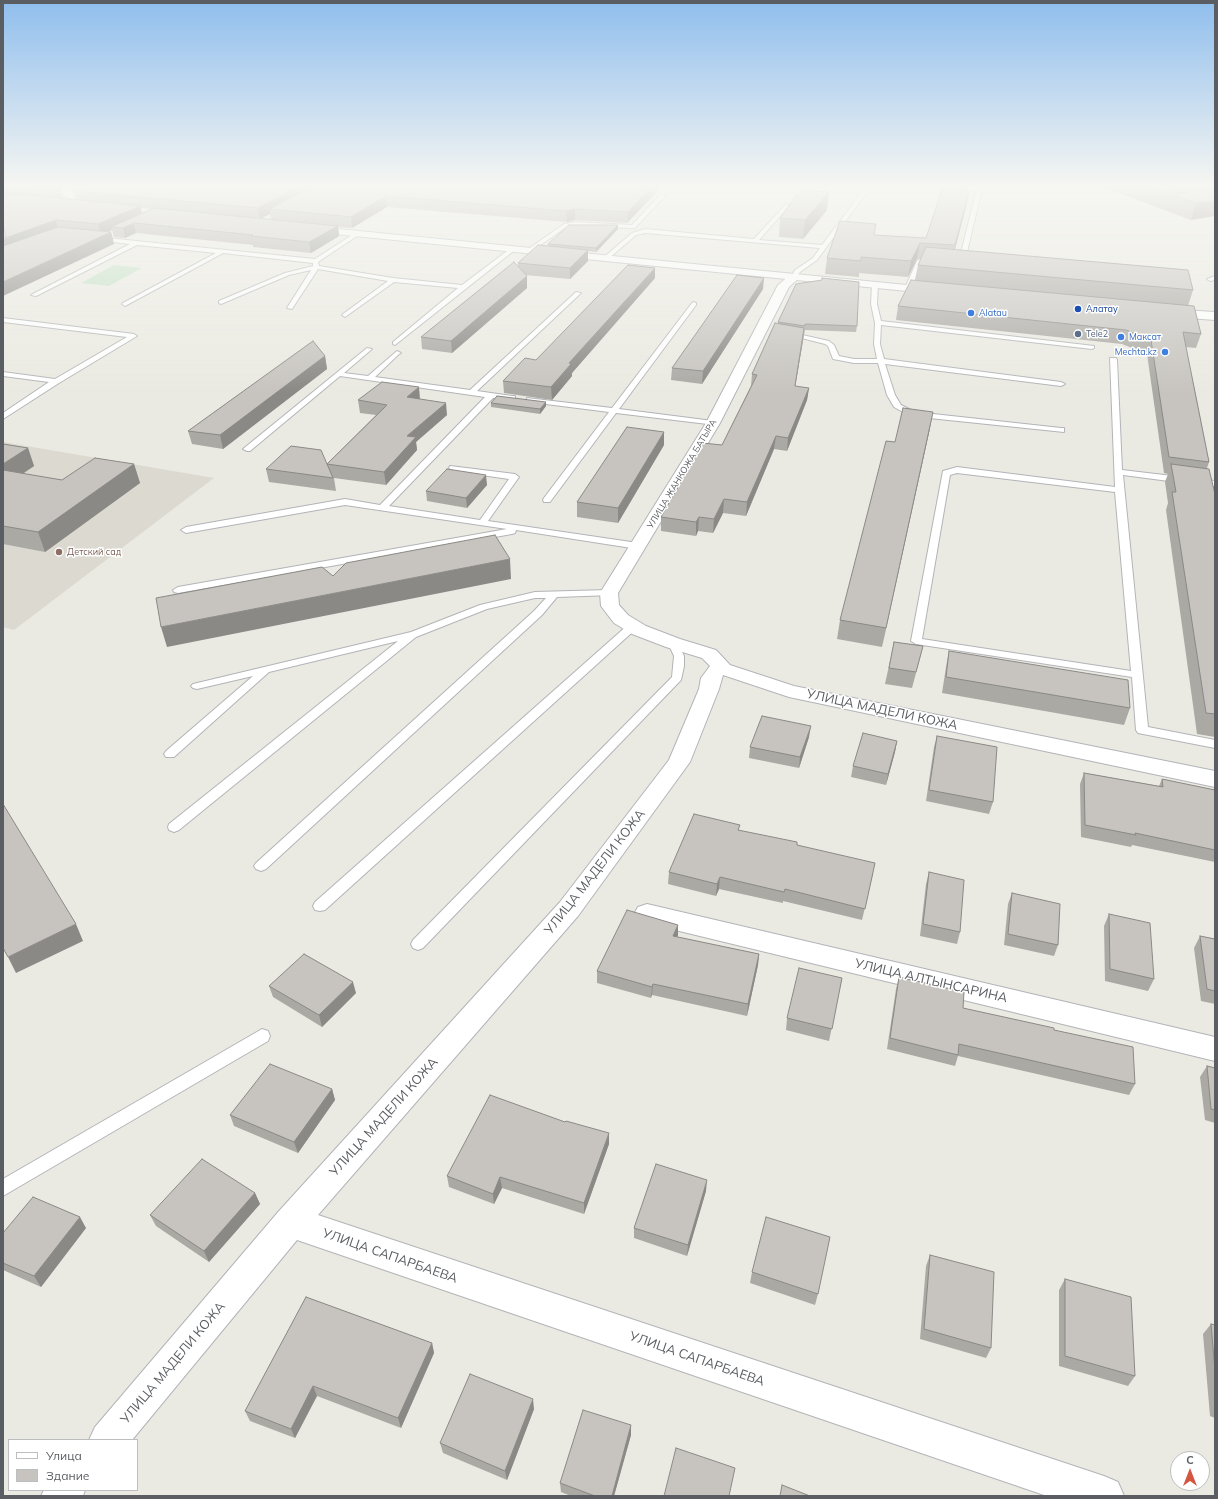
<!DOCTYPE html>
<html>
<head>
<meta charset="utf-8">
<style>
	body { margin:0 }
	#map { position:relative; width:1218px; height:1499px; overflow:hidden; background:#ebeae2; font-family:Mulish,sans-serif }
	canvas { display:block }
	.frame { position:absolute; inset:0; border:4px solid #5a5d61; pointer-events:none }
	.legend { position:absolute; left:8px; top:1439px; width:130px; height:52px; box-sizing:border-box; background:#fff; border:1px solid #bdbec0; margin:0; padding:5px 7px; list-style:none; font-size:12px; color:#5a5d61 }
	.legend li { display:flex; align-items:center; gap:8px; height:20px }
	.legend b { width:20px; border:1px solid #bdbec0 }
	.north { position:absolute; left:1170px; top:1451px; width:40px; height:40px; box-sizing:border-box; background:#fff; border:1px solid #bdbec0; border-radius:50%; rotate:0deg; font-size:11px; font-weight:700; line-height:16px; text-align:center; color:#5a5d61 }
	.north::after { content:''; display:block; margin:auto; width:14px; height:18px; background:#d35740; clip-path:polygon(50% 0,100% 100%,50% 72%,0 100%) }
</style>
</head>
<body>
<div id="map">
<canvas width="1218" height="1499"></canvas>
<div class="frame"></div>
<ul class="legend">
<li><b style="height:5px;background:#fff"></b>Улица</li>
<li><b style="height:11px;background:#c7c4bf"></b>Здание</li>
</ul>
<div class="north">С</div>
</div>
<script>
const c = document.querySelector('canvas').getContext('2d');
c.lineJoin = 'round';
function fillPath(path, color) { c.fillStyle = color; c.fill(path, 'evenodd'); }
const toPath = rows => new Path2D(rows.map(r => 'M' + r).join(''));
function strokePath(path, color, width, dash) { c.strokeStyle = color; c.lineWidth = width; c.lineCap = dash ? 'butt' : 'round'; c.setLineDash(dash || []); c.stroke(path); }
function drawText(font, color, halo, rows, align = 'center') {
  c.font = font + ' Mulish,sans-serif'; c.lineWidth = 3; c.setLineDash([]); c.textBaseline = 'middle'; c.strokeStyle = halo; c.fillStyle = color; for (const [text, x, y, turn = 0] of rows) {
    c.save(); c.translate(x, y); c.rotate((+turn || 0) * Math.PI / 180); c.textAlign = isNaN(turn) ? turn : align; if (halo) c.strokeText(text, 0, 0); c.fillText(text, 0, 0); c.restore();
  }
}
const education = toPath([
	[3,442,214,478,14,630,3,627]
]);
const green = toPath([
	[114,265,142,268,109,286,81,283]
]);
const service = toPath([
	[803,184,808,184,799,195,795,195,795,193,803,184],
	[868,184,873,184,817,260,800,272,796,278,791,277,795,270,813,258,820,248,645,233,636,235,608,259,603,258,632,233,645,229,754,239,786,204,789,206,788,207,759,240,822,245,868,184],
	[978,184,983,184,964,265,961,267,958,265,978,184],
	[661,194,666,195,635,228,575,226,566,227,532,251,527,250,564,224,575,222,632,225,661,194],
	[358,231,360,232,360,234,318,262,319,266,393,278,462,285,511,248,516,249,395,345,393,344,393,342,458,288,394,282,345,317,342,315,343,314,388,281,318,269,292,309,287,308,311,270,289,275,221,304,219,303,219,301,285,273,313,266,313,263,223,253,125,306,122,304,123,303,216,253,137,245,36,296,31,295,130,244,95,240,95,238,97,237,315,259,358,231],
	[920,259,933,262,930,264,922,263,911,288,906,289,905,288,917,261,920,259],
	[1215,276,1215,280,1210,281,1207,279,1215,276],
	[875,282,878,284,877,304,881,321,1094,346,1094,348,1092,349,881,325,880,344,884,359,1061,382,1065,384,1061,386,885,364,895,395,901,405,915,412,1061,428,1064,428,1064,432,910,416,894,407,887,395,878,363,854,363,833,359,828,346,825,344,786,334,789,332,829,341,834,345,839,356,854,359,877,359,874,344,875,323,871,304,872,284,875,282],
	[576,292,581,293,477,391,512,396,515,396,515,400,493,398,389,506,480,520,509,479,453,471,449,468,450,466,515,474,519,477,488,521,638,543,643,546,641,548,638,549,516,530,515,533,512,534,178,593,174,592,173,590,178,587,507,529,345,505,186,533,181,530,186,527,345,499,380,505,485,397,340,376,250,451,247,451,243,449,367,348,372,349,344,373,368,376,397,351,401,353,399,354,375,377,470,390,576,292],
	[694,302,696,303,696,305,619,409,713,421,716,421,716,425,616,413,550,502,544,502,543,500,544,498,609,412,530,402,527,402,527,398,612,408,692,303,694,302],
	[3,318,134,334,137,336,59,383,3,419,3,413,49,382,3,376,3,372,55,379,127,337,3,322,3,318],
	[1110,358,1116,358,1117,360,1122,470,1215,481,1215,487,1123,475,1148,727,1215,740,1215,748,1138,733,1136,730,1132,677,916,644,911,641,943,471,957,467,1115,487,1110,358],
	[957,473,1115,492,1131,671,922,639,950,475,957,473],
	[609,590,614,593,613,595,557,597,542,615,266,869,261,871,256,869,254,866,256,863,534,611,546,598,535,598,487,609,416,637,179,830,174,832,169,830,168,827,169,824,398,641,269,672,174,757,166,757,164,754,166,751,253,676,197,689,193,688,191,686,193,684,411,632,480,605,535,592,609,590],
	[633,623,638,626,637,628,325,910,320,911,315,910,313,906,315,902,629,624,633,623],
	[673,640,677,641,684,656,684,666,681,680,423,948,418,950,413,948,411,944,413,940,672,677,674,656,668,643,673,640],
	[262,1029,268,1031,270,1036,268,1041,3,1196,3,1179,262,1029]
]);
const minor = toPath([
	[61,184,70,184,77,205,75,207,72,208,67,205,61,184],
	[794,274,800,277,789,287,720,423,618,593,619,605,628,615,646,626,680,639,716,650,730,665,794,686,1215,771,1215,787,789,697,723,675,719,689,690,762,578,916,318,1215,1104,1476,1118,1482,1124,1496,1047,1496,297,1240,132,1440,89,1440,95,1427,279,1211,560,902,669,760,699,689,701,678,710,666,702,658,666,647,632,634,614,623,601,606,600,593,706,423,778,285,790,275,794,274],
	[647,904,1215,1037,1215,1061,638,921,634,914,638,907,647,904],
	[44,1490,85,1490,83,1496,41,1496,44,1490]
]);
const secondary = toPath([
	[308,226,937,288,941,289,943,291,941,293,937,294,304,231,303,229,308,226],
	[1166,309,1215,312,1215,320,1162,316,1160,313,1162,310,1166,309]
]);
const wall = toPath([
	[3,184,60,184,63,198,77,199,71,184,657,184,657,192,627,223,575,220,567,222,387,207,352,228,338,227,339,236,311,253,253,247,253,245,136,233,125,238,114,237,112,230,108,232,111,232,114,244,6,237],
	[141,208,152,209,142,213],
	[270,214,271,219,262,218],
	[941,184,968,184,966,192,969,192,966,207,955,249,1193,290,1188,306,1201,334,1196,348,1186,347,1209,462,1207,468,1215,494,1215,737,1197,734,1166,510,1168,503,1165,482,1168,474,1164,473,1147,354,1122,344,896,320,898,306,915,280,918,265,921,259,917,259,908,277,859,273,859,277,825,274,827,258,875,235,926,238,940,197,939,197],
	[1106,184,1215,184,1191,220,1105,188],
	[827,210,803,239,779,237,780,218],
	[618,225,618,229,596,252,588,251,588,261,570,279,525,275,527,276,527,288,452,353,422,349,421,337,518,267,518,263,548,246,548,244],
	[655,278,572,373,572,376,552,400,504,393,503,381,536,360],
	[763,289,702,384,671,380,672,368],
	[778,322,857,326,856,332,805,330,795,387,809,388,807,400,787,451,774,449,746,516,723,513,713,533,698,531,696,536,661,531,661,517,722,445,751,386,752,374,778,324],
	[325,356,327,369,223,449,192,444,188,431],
	[420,399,447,415,416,442,417,450,386,485,334,478,336,491,269,482,266,469,327,464,376,415,360,413,358,400],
	[491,403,546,406,540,414,491,407],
	[930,428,882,647,837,639,840,620,895,442],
	[3,444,28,448,34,466,23,474,62,480,134,464,140,483,45,552,3,544],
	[664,445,618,523,577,517,577,502],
	[487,485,467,508,427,501,426,491],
	[894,642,923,646,919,662,912,688,885,684],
	[949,651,1130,708,1124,725,942,693,946,667],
	[937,736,993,802,989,814,926,801,934,747],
	[809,737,799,768,749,758,750,747],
	[897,741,895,752,886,785,851,777,853,766],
	[1084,773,1159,786,1162,779,1215,790,1215,862,1132,845,1131,847,1081,837,1080,784],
	[797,845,873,874,862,920,783,901,783,903,719,889,716,896,668,884,669,872],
	[929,872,960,932,957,944,920,936,926,884],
	[1012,893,1058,945,1054,956,1004,945,1008,904],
	[1109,914,1154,979,1148,991,1105,981,1104,926],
	[678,925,677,937,759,954,758,965,747,1016,652,995,651,998,597,983,597,971],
	[1200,936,1215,939,1215,1004,1201,1001,1194,948],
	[899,977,963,1008,1054,1030,1135,1084,1129,1095,958,1056,955,1066,887,1049,896,989],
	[842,978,829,1041,786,1030,787,1018],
	[269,986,356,993,322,1027,273,997],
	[1207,1066,1215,1068,1215,1123,1205,1120,1200,1077],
	[332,1089,335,1100,298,1153,234,1126,230,1115],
	[609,1144,584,1214,502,1188,494,1204,449,1187,447,1176],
	[706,1191,687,1256,634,1238,634,1228],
	[255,1193,260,1204,209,1262,156,1226,150,1215],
	[86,1228,41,1287,3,1270,3,1233],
	[930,1255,991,1348,986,1358,920,1339,926,1266],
	[752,1272,818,1294,815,1305,750,1283],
	[1065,1279,1135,1376,1128,1386,1059,1366,1059,1290],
	[306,1297,432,1343,434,1353,401,1428,317,1396,295,1438,250,1421,245,1411],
	[1211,1324,1215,1325,1215,1418,1210,1416,1203,1334],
	[534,1409,507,1480,443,1453,440,1443],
	[631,1425,631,1435,614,1496,571,1496,561,1492,560,1483]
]);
const shadedWall = toPath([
	[654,184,657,184,657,192,627,223,628,212],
	[967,184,968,184,962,206,965,192],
	[1209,184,1215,184,1215,198,1170,194,1171,190],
	[302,185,304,196,270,209,270,214,260,219,258,208],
	[24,186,27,197,3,198,3,188],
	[829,192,827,210,803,239,805,220],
	[969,192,966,207,952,260,955,245],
	[386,196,387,207,352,228,351,217],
	[1215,201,1215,216,1191,220,1196,203],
	[140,206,143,217,111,227,112,230,101,235,98,224],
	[575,209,575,220,567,222,566,211],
	[56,220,59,232,3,252,3,239],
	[134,223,136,233,125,238,123,228],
	[618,225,618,229,596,252,596,248],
	[338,226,339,236,311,253,309,242],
	[111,232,114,244,3,296,3,282],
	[920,243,917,259,908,277,911,261],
	[588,250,588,261,570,279,570,268],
	[655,268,655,278,572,373,572,376,552,400,551,387,569,363],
	[527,276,527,288,452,353,451,341],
	[764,278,763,289,702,384,703,371],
	[804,328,803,340,793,399,795,386],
	[325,356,327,369,223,449,220,435],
	[419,387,420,399,408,409,407,397],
	[809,388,807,400,787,451,788,438],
	[546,402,546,406,540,414,540,409],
	[446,403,447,415,416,442,417,450,386,485,384,472,407,436],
	[933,412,930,428,882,647,886,628],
	[664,432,664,445,618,523,618,508],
	[776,436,774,449,746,516,747,502],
	[28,448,34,466,3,486,3,464],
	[134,464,140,483,45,552,38,532],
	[486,475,487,485,467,508,466,498],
	[724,499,723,513,713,533,714,519],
	[699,517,698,531,696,536,696,522],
	[510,559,511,579,167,647,161,627],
	[811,726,809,737,799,768,800,757],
	[897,741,895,752,886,785,888,774],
	[720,877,719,889,716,896,717,884],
	[76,924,83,941,16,973,8,957],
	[678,925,678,936,673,948,673,936],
	[759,954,758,965,747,1016,748,1004],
	[353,982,356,993,322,1027,319,1015],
	[653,984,652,995,651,998,652,987],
	[332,1089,335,1100,298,1153,294,1142],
	[609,1133,609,1144,584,1214,584,1203],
	[500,1177,502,1188,494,1204,493,1194],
	[707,1180,706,1191,687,1256,688,1245],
	[255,1193,260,1204,209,1262,204,1251],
	[80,1217,86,1228,41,1287,34,1276],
	[432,1343,434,1353,401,1428,398,1418],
	[313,1386,317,1396,295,1438,291,1429],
	[533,1399,534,1409,507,1480,505,1471],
	[631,1425,631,1435,614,1496,612,1496]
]);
const building = toPath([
	[3,184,60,184,61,189,24,186,3,188,3,184],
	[72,184,292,184,302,185,258,208,74,191,72,184],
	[316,184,654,184,628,212,575,209,566,211,386,196,351,217,270,209,316,184],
	[944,184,967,184,965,192,969,192,955,245,920,243,911,261,861,257,861,261,827,258,840,221,876,224,874,235,926,238,944,184],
	[1142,184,1209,184,1171,190,1175,194,1215,190,1215,201,1196,203,1142,184],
	[800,190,829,192,805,220,780,218,800,190],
	[24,195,39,196,140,206,98,224,56,220,3,239,3,236,6,237,3,225,3,196,24,195],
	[154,208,338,226,309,242,251,236,253,235,134,223,123,228,111,227,154,208],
	[569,225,618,225,596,248,548,244,569,225],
	[58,227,111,232,3,282,3,246,58,227],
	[538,245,588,250,570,268,518,263,538,245],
	[926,247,1188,270,1193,290,918,265,926,247],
	[514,262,527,276,451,341,421,337,514,262],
	[628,265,655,268,569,363,571,364,551,387,503,381,525,358,536,360,628,265],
	[737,275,764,278,703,371,672,368,737,275],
	[822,278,859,282,857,326,805,324,805,326,778,322,796,284,822,280,822,278],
	[911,280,1194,306,1201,334,1183,332,1209,462,1169,457,1151,340,1126,330,898,306,911,280],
	[775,323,804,328,795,386,809,388,788,438,776,436,747,502,724,499,714,519,699,517,696,522,661,517,703,443,722,445,757,375,752,374,775,323],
	[313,341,325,356,220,435,188,431,313,341],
	[382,382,419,387,407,397,446,403,407,436,416,437,384,472,327,464,333,478,266,469,291,446,321,450,327,464,387,405,358,400,382,382],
	[497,396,546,402,540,409,491,403,497,396],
	[903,408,933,412,886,628,840,620,886,441,895,442,903,408],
	[627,427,664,432,618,508,577,502,627,427],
	[3,444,28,448,3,464,3,444],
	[95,458,134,464,38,532,3,526,3,470,62,480,95,458],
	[1171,464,1209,469,1215,494,1215,714,1206,713,1172,492,1176,492,1171,464],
	[447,469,486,475,466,498,426,491,447,469],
	[495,535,510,559,161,627,156,598,322,567,333,576,346,563,495,535],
	[894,642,923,646,916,672,889,668,894,642],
	[949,651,1128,680,1130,708,946,677,949,651],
	[762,716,811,726,800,757,750,747,762,716],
	[863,733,897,741,888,774,853,766,863,733],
	[937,736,997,747,993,802,929,790,937,736],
	[1084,773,1163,787,1162,779,1215,790,1215,850,1135,833,1136,835,1085,825,1084,773],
	[3,804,76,924,8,957,3,948,3,804],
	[694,814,740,825,738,830,797,842,797,845,875,863,865,909,785,889,784,892,720,877,717,884,669,872,694,814],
	[929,872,964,880,960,932,923,924,929,872],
	[1012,893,1060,904,1058,945,1008,934,1012,893],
	[627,910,678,925,673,936,759,954,748,1004,653,984,652,987,597,971,627,910],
	[1109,914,1150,923,1154,979,1110,969,1109,914],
	[1200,936,1215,939,1215,991,1207,989,1200,936],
	[304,954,353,982,319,1015,269,986,304,954],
	[799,968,842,978,832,1029,787,1018,799,968],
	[899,977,964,992,963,1008,1054,1028,1054,1030,1133,1047,1135,1084,959,1044,958,1055,890,1038,899,977],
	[270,1064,332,1089,294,1142,230,1115,270,1064],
	[1207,1066,1215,1068,1215,1110,1211,1109,1207,1066],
	[490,1095,565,1122,566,1121,609,1133,584,1203,500,1177,493,1194,447,1176,490,1095],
	[202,1159,255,1193,204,1251,150,1215,202,1159],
	[656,1164,707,1180,688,1245,634,1228,656,1164],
	[33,1197,80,1217,34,1276,3,1263,3,1233,33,1197],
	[766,1217,830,1237,818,1294,752,1272,766,1217],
	[930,1255,994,1272,991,1348,924,1329,930,1255],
	[1065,1279,1131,1297,1135,1376,1065,1356,1065,1279],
	[306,1297,432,1343,398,1418,313,1386,291,1429,245,1411,306,1297],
	[1211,1324,1215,1325,1215,1370,1211,1324],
	[470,1374,533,1399,505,1471,440,1443,470,1374],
	[583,1410,631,1425,612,1496,595,1496,560,1483,583,1410],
	[676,1448,735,1468,729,1496,664,1496,676,1448],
	[782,1485,810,1496,780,1496,782,1485]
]);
const markers = [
	[1078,309,4,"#1a4fb4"],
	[971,313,4,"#3f7fe0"],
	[1078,334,4,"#5c6f8a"],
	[1121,337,4,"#3f7fe0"],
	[1165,352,4,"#3f7fe0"],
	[59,552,4,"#8d6e63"]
];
const farTransitnames = [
	["Алатау",1086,309]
];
const farShopnames = [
	["Alatau",979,313],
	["Максат",1129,337],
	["Mechta.kz",1157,352,"right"]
];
const farServicenames = [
	["Tele2",1086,334]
];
const farStreetnames = [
	["УЛИЦА ЖАНКОЖА БАТЫРА",682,474,-59]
];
const farEducationnames = [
	["Детский сад",67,552]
];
const nearStreetnames = [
	["УЛИЦА МАДЕЛИ КОЖА",882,710,12],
	["УЛИЦА МАДЕЛИ КОЖА",595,872,-52],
	["УЛИЦА АЛТЫНСАРИНА",931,981,13],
	["УЛИЦА МАДЕЛИ КОЖА",384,1117,-48],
	["УЛИЦА САПАРБАЕВА",390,1256,19],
	["УЛИЦА САПАРБАЕВА",697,1359,19],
	["УЛИЦА МАДЕЛИ КОЖА",173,1363,-50]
];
fillPath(education, '#dbd9d0');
fillPath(green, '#c1e0c4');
strokePath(service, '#b2b4b8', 2);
strokePath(minor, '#b2b4b8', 2);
strokePath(secondary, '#b1b4b8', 2);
fillPath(service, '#fff');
fillPath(minor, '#fff');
fillPath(secondary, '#fff');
fillPath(wall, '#aba9a4');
fillPath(shadedWall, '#8b8986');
fillPath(building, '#c7c4bf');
strokePath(building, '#8b8986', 1);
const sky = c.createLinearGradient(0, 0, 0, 394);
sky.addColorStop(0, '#8fbeed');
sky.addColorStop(0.47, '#f6f6f2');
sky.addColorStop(1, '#f6f6f200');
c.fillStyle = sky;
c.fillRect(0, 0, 1218, 394);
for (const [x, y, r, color] of markers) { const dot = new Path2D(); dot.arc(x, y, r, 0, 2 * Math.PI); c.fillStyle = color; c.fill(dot); strokePath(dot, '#fff', 1.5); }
drawText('9px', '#164399', '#fff', farTransitnames, 'left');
drawText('9px', '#366cbe', '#fff', farShopnames, 'left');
drawText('9px', '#4e5e75', '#fff', farServicenames, 'left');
drawText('9px', '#5a5d61', '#fff', farStreetnames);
drawText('9px', '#785e54', '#fff', farEducationnames, 'left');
drawText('13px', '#5a5d61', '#fff', nearStreetnames);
</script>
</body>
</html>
